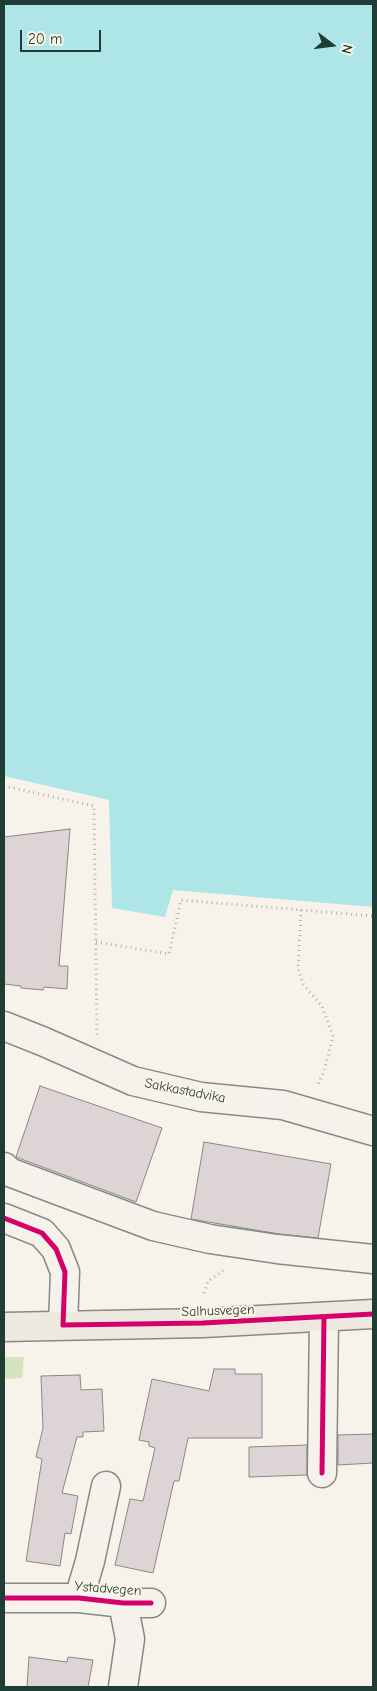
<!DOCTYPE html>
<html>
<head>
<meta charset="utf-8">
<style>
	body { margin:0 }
	#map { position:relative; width:377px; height:1691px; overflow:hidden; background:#f7f3ea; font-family:"Comic Neue",sans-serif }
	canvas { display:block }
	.frame { position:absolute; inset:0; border:5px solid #1f3d34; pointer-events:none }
	.north { position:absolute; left:307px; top:20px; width:50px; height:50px; -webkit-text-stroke:4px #fcf5e5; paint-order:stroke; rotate:105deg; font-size:14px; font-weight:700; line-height:20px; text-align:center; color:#1f3d34 }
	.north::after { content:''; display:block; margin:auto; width:18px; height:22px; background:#1f3d34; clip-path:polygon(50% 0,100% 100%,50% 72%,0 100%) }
	.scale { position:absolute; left:20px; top:30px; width:81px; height:22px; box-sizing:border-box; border:2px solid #1f3d34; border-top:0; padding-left:6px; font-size:15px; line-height:18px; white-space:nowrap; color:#1f3d34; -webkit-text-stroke:4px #fcf5e5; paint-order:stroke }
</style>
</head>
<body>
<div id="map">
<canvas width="377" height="1691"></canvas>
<div class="frame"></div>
<div class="north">N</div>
<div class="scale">20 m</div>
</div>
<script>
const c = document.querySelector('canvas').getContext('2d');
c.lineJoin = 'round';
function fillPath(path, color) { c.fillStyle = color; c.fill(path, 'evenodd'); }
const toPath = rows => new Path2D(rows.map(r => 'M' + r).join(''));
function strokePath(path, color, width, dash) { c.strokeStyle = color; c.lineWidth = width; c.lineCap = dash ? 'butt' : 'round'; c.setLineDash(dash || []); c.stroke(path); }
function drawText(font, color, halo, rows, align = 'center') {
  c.font = font + ' "Comic Neue",sans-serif'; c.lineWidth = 4; c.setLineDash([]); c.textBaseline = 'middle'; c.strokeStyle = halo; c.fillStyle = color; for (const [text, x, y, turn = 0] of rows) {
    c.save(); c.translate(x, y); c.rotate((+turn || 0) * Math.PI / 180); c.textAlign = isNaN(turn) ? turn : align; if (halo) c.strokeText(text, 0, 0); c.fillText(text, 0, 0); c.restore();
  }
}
const green = toPath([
	[4,1357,24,1357,22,1378,4,1379]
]);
const water = toPath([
	[4,4,373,4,373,907,173,890,165,917,112,908,109,800,4,776]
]);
const building = toPath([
	[70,829,59,966,68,966,67,989,44,987,43,990,21,988,21,986,4,984,4,837,70,829],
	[40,1086,162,1128,136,1202,16,1157,40,1086],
	[204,1142,331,1164,318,1238,279,1234,191,1219,204,1142],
	[214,1369,235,1369,235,1374,262,1374,262,1438,188,1438,179,1481,174,1481,153,1573,115,1565,130,1499,143,1501,155,1448,149,1446,149,1442,139,1440,152,1379,209,1391,214,1369],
	[80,1375,81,1390,102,1389,104,1431,83,1432,83,1437,77,1437,62,1493,78,1496,71,1534,65,1533,60,1566,26,1561,42,1459,36,1457,43,1428,41,1376,80,1375],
	[373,1434,373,1463,338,1465,338,1435,373,1434],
	[307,1445,307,1475,249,1477,249,1447,307,1445],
	[29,1657,67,1662,68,1657,93,1660,88,1687,27,1687,29,1657]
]);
const path = toPath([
	[4,786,94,806,97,1035],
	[301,910,298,969,303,984,322,1006,333,1036,324,1071,317,1086],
	[96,942,169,954,181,900,373,916],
	[204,1293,208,1281,224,1270]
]);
const minor = toPath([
	[4,1026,42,1041,133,1081,201,1097,283,1105,373,1131],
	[4,1167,9,1172,153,1226,210,1239,277,1249,373,1259],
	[4,1218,42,1233,56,1249,65,1272,63,1325],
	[322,1473,324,1317],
	[4,1598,79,1598,123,1603,151,1603],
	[79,1598,90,1561,106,1486],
	[123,1687,130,1639,123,1603]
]);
const major = toPath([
	[4,1327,203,1323,373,1314]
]);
const cycleway = toPath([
	[4,1218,42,1233,56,1249,65,1272,63,1325,203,1323,373,1314],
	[322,1473,324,1317],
	[4,1598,79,1598,123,1603,151,1603]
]);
const streetNames = [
	["Sakkastadvika",185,1091,11],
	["Salhusvegen",218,1311,-2],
	["Ystadvegen",108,1589,4]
];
fillPath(green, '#d2e5bc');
fillPath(water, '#aee6e8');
fillPath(building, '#dfd4d5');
strokePath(building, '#868984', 1);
strokePath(minor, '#868984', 31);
strokePath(major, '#868984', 31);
strokePath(path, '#b0b2ad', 3, [1, 4]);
strokePath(minor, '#f5f2ec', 28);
strokePath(major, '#eee9df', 28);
strokePath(cycleway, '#d6006c', 5);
drawText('14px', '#1f3d34', '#fcf5e5', streetNames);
</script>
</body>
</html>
